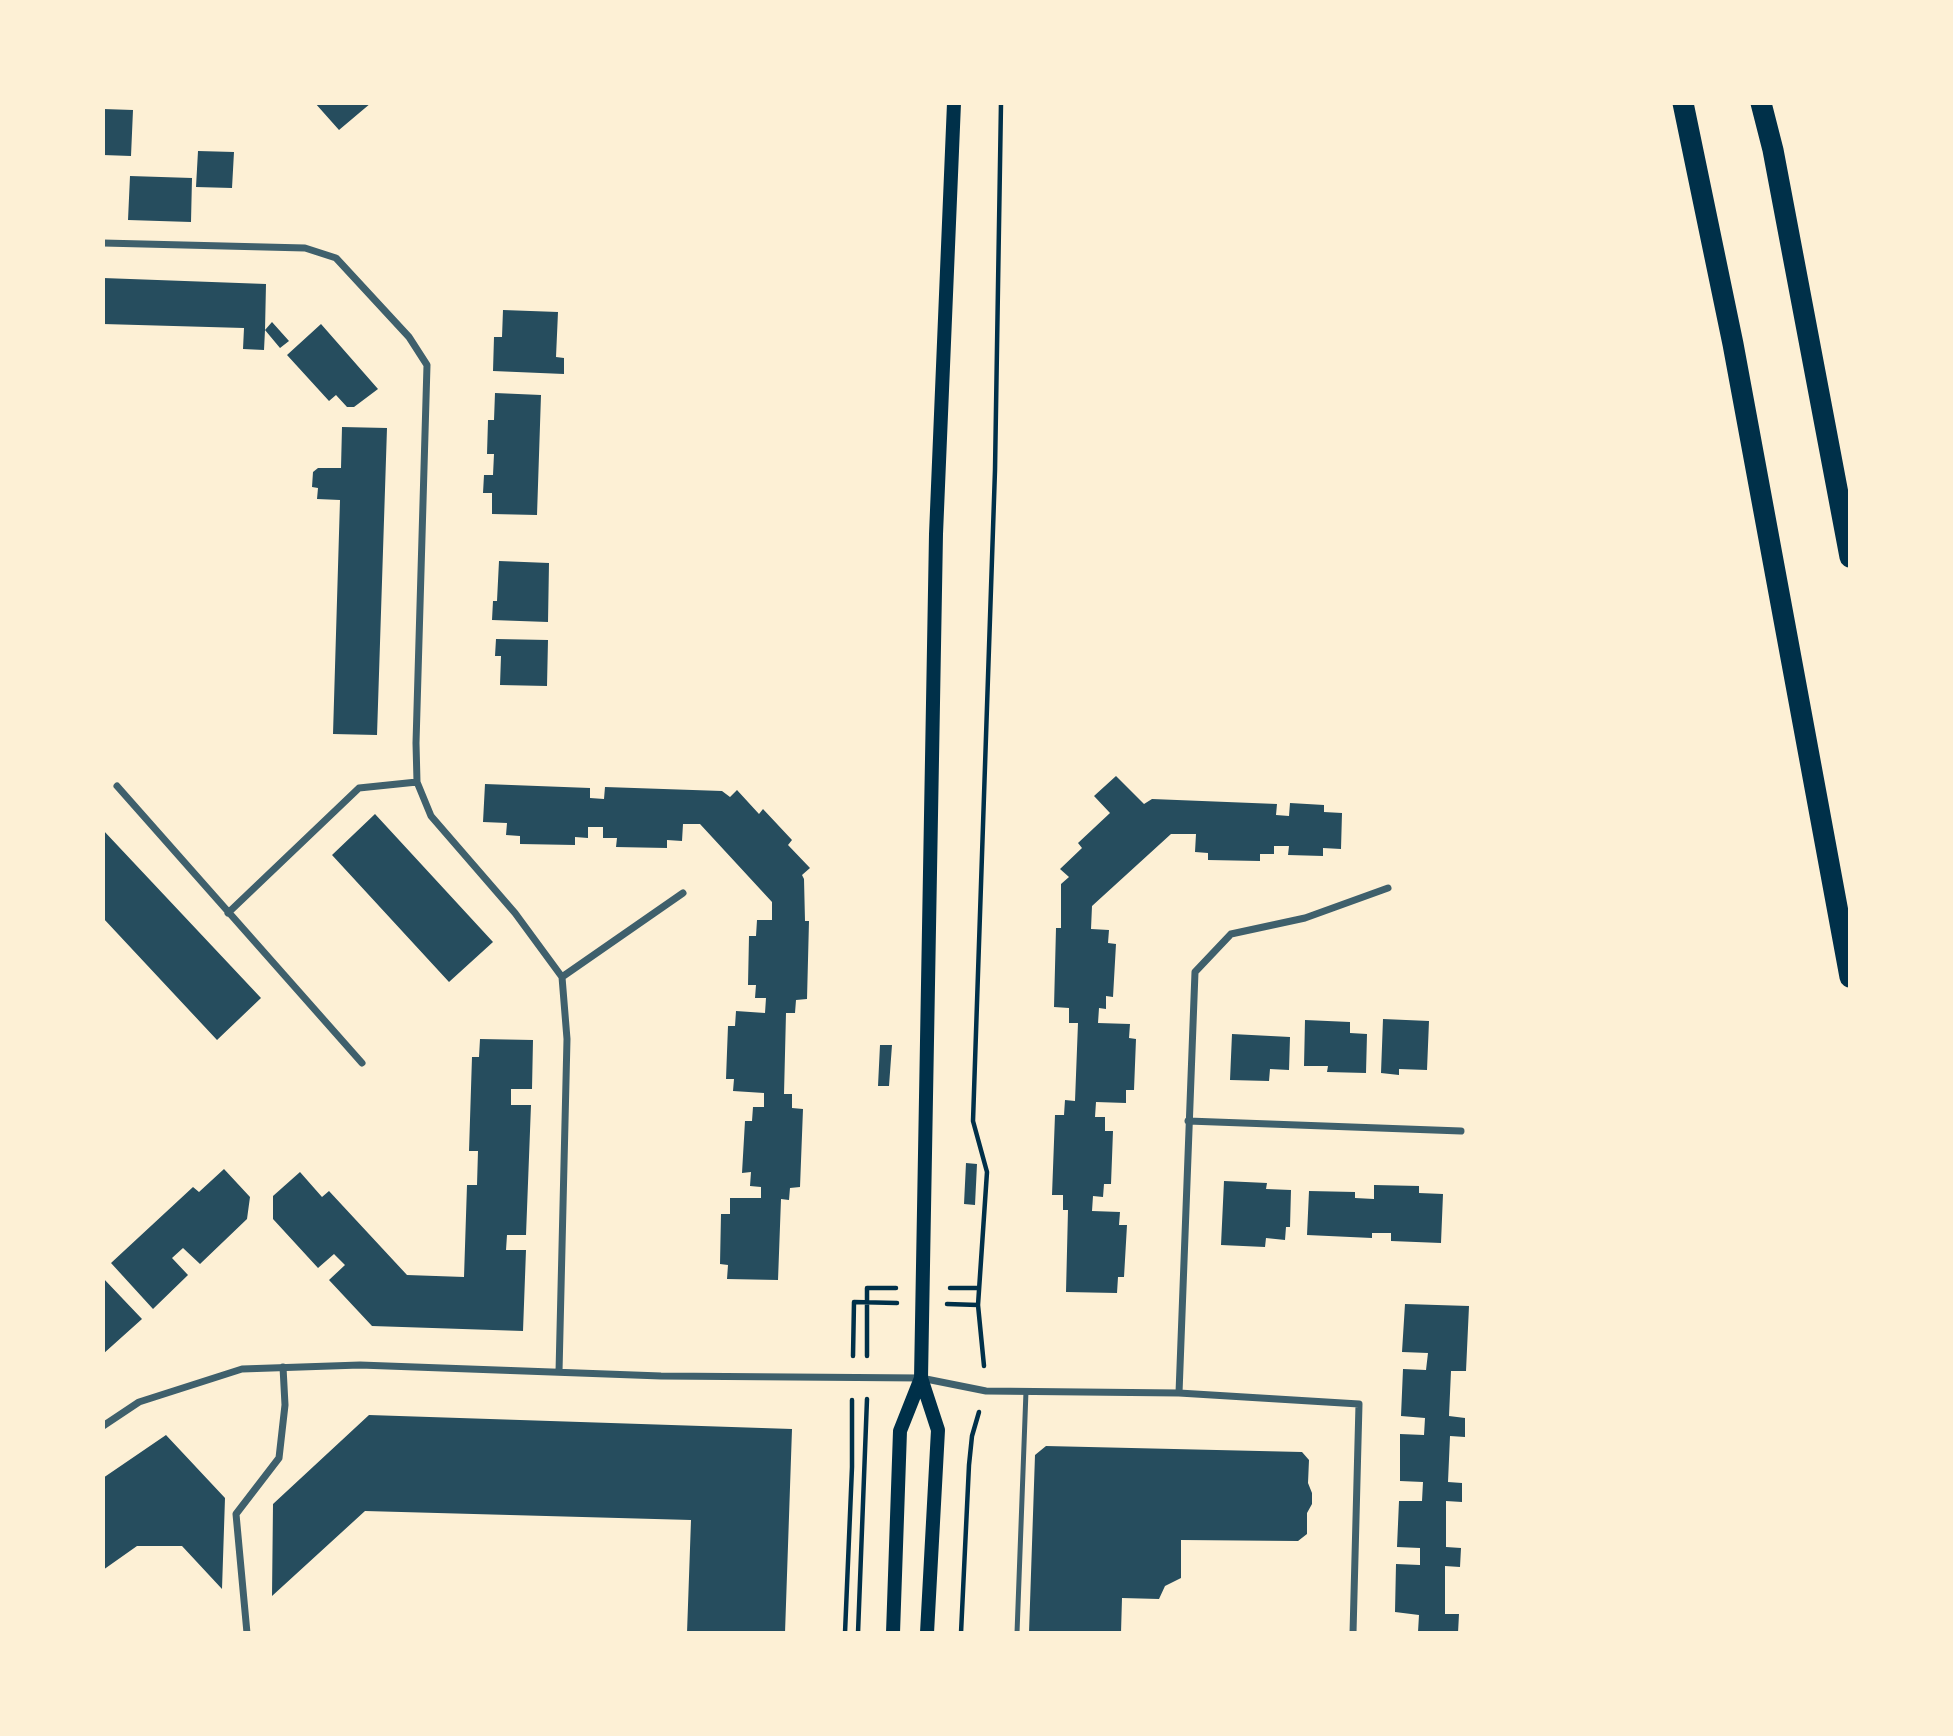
<!DOCTYPE html>
<html>
<head>
<meta charset="utf-8">
<style>
	body { margin:0 }
	#map { position:relative; width:1953px; height:1736px; overflow:hidden; background:#fdf0d5; font-family:"Golos Text",sans-serif }
	canvas { display:block }
	.frame { position:absolute; inset:0; border:105px solid #fdf0d5; pointer-events:none }
</style>
</head>
<body>
<div id="map">
<canvas width="1953" height="1736"></canvas>
<div class="frame"></div>
</div>
<script>
const c = document.querySelector('canvas').getContext('2d');
c.lineJoin = 'round';
function fillPath(path, color) { c.fillStyle = color; c.fill(path, 'evenodd'); }
const toPath = rows => new Path2D(rows.map(r => 'M' + r).join(''));
function strokePath(path, color, width, dash) { c.strokeStyle = color; c.lineWidth = width; c.lineCap = dash ? 'butt' : 'round'; c.setLineDash(dash || []); c.stroke(path); }
const building = toPath([
	[315,103,371,103,339,130],
	[103,109,133,110,131,156,103,155],
	[198,151,234,152,232,188,196,187],
	[130,176,192,178,191,222,128,220],
	[103,278,266,284,265,330,272,322,289,341,280,348,265,330,264,350,243,349,244,328,103,324],
	[503,310,558,312,556,357,564,358,564,374,493,371,494,337,502,337],
	[321,324,378,389,354,407,347,407,336,395,329,401,287,355],
	[495,393,541,395,537,515,492,514,492,493,483,493,484,475,493,475,494,454,487,454,488,420,494,420],
	[342,427,387,428,377,735,333,734,340,500,317,499,318,488,312,487,313,472,318,468,341,468],
	[499,561,549,563,548,622,492,620,493,601,497,601],
	[496,639,548,640,547,686,500,685,501,656,495,656],
	[1116,776,1144,804,1152,799,1277,804,1276,815,1289,816,1290,803,1324,805,1324,812,1342,813,1341,849,1323,848,1323,856,1288,855,1289,846,1274,846,1274,854,1260,854,1260,861,1208,860,1208,853,1195,852,1196,834,1171,834,1092,906,1091,929,1109,930,1108,943,1116,944,1113,997,1106,996,1106,1009,1099,1008,1098,1023,1130,1024,1129,1038,1136,1039,1134,1090,1126,1090,1126,1103,1096,1102,1095,1117,1105,1117,1105,1131,1113,1131,1112,1158,1111,1184,1104,1184,1103,1197,1093,1196,1092,1211,1120,1212,1119,1225,1127,1225,1124,1277,1118,1277,1117,1293,1066,1292,1068,1210,1063,1210,1063,1195,1052,1195,1055,1115,1064,1115,1065,1100,1075,1101,1078,1023,1069,1023,1069,1008,1054,1007,1056,928,1061,928,1061,884,1069,877,1060,869,1082,848,1078,843,1110,813,1094,796],
	[485,784,590,788,590,798,604,799,605,787,722,791,730,797,737,790,759,814,763,809,792,840,788,845,810,868,802,875,804,879,805,921,809,921,807,999,796,1000,795,1013,786,1013,784,1094,792,1094,792,1108,803,1109,800,1187,790,1188,789,1200,781,1199,778,1280,727,1279,728,1265,720,1264,721,1214,730,1214,730,1198,761,1198,761,1187,750,1186,751,1172,742,1173,745,1121,752,1121,753,1107,764,1107,764,1093,733,1091,734,1079,726,1079,727,1052,728,1026,735,1026,736,1011,765,1013,766,998,755,998,756,985,748,985,749,936,756,936,757,920,772,920,772,902,700,824,683,824,682,841,667,840,667,848,616,847,617,838,603,838,603,827,588,827,588,838,575,837,575,845,520,844,520,836,506,835,507,823,483,822],
	[375,814,493,942,449,982,332,855],
	[103,830,261,998,217,1040,103,918],
	[1383,1019,1429,1021,1427,1070,1399,1069,1399,1075,1381,1073],
	[1305,1020,1350,1022,1350,1033,1367,1034,1366,1073,1327,1072,1328,1066,1304,1066],
	[1232,1034,1290,1037,1289,1070,1270,1069,1269,1081,1230,1080],
	[480,1039,533,1040,532,1089,511,1089,511,1105,531,1105,526,1235,507,1235,506,1250,526,1250,523,1331,372,1326,329,1280,345,1265,334,1254,318,1268,273,1219,273,1196,300,1172,322,1197,329,1191,407,1275,464,1277,467,1185,477,1185,478,1151,469,1151,472,1057,479,1057],
	[880,1045,892,1045,889,1086,878,1086],
	[966,1163,977,1164,975,1205,964,1204],
	[224,1169,250,1197,247,1219,200,1264,183,1248,172,1258,188,1275,153,1309,111,1263,193,1187,199,1192],
	[1224,1181,1267,1183,1266,1189,1291,1190,1290,1227,1286,1227,1285,1240,1266,1238,1265,1247,1221,1245],
	[1374,1185,1419,1186,1419,1193,1443,1194,1441,1243,1391,1241,1391,1233,1372,1233,1372,1238,1307,1235,1309,1191,1355,1192,1355,1198,1374,1199],
	[103,1278,142,1319,103,1354],
	[1405,1304,1469,1306,1466,1371,1451,1371,1449,1416,1465,1418,1465,1437,1450,1436,1448,1482,1462,1483,1462,1502,1446,1501,1446,1547,1461,1548,1460,1567,1445,1566,1445,1614,1459,1614,1458,1633,1418,1632,1419,1615,1395,1612,1396,1564,1420,1565,1420,1548,1397,1547,1399,1501,1422,1501,1423,1482,1400,1481,1400,1434,1424,1435,1425,1418,1401,1416,1403,1369,1426,1370,1428,1353,1402,1352],
	[369,1415,792,1429,785,1633,687,1633,691,1520,365,1511,272,1596,273,1504],
	[166,1435,225,1498,222,1589,182,1546,137,1546,103,1570,103,1478],
	[1046,1446,1302,1452,1309,1460,1308,1483,1312,1493,1312,1504,1307,1513,1307,1534,1298,1541,1181,1540,1181,1578,1165,1586,1159,1599,1122,1598,1121,1633,1029,1633,1035,1455]
]);
const path = toPath([
	[950,1288,979,1288],
	[947,1304,978,1305],
	[853,1356,854,1302,897,1303],
	[867,1356,867,1288,896,1288],
	[984,1366,978,1305,987,1172,973,1121,995,470,1001,103],
	[845,1633,852,1467,852,1400],
	[858,1633,867,1399],
	[961,1633,969,1465,972,1436,979,1412]
]);
const service = toPath([
	[1017,1633,1026,1391]
]);
const minor = toPath([
	[103,243,305,248,336,258,409,337,427,365,416,743,417,782,431,816,515,913,562,977,567,1039,559,1372],
	[117,786,362,1063],
	[228,913,359,788,417,782],
	[562,977,683,893],
	[1188,1121,1461,1131],
	[1179,1393,1195,972,1231,934,1305,918,1388,888],
	[103,1426,139,1402,242,1369,360,1365,661,1376,921,1378,986,1391,1179,1393,1359,1404,1353,1633],
	[247,1633,236,1514,279,1458,285,1405,283,1367]
]);
const secondary = toPath([
	[893,1633,900,1431,921,1378],
	[927,1633,938,1430,921,1378,936,534,954,103]
]);
const motorway = toPath([
	[1683,103,1733,344,1850,977],
	[1761,103,1773,150,1850,557]
]);
fillPath(building, '#264d5e');
strokePath(path, '#003049', 4.5);
strokePath(service, '#3f606c', 5);
strokePath(minor, '#3f606c', 7);
strokePath(secondary, '#003049', 14);
strokePath(motorway, '#003049', 21);
</script>
</body>
</html>
